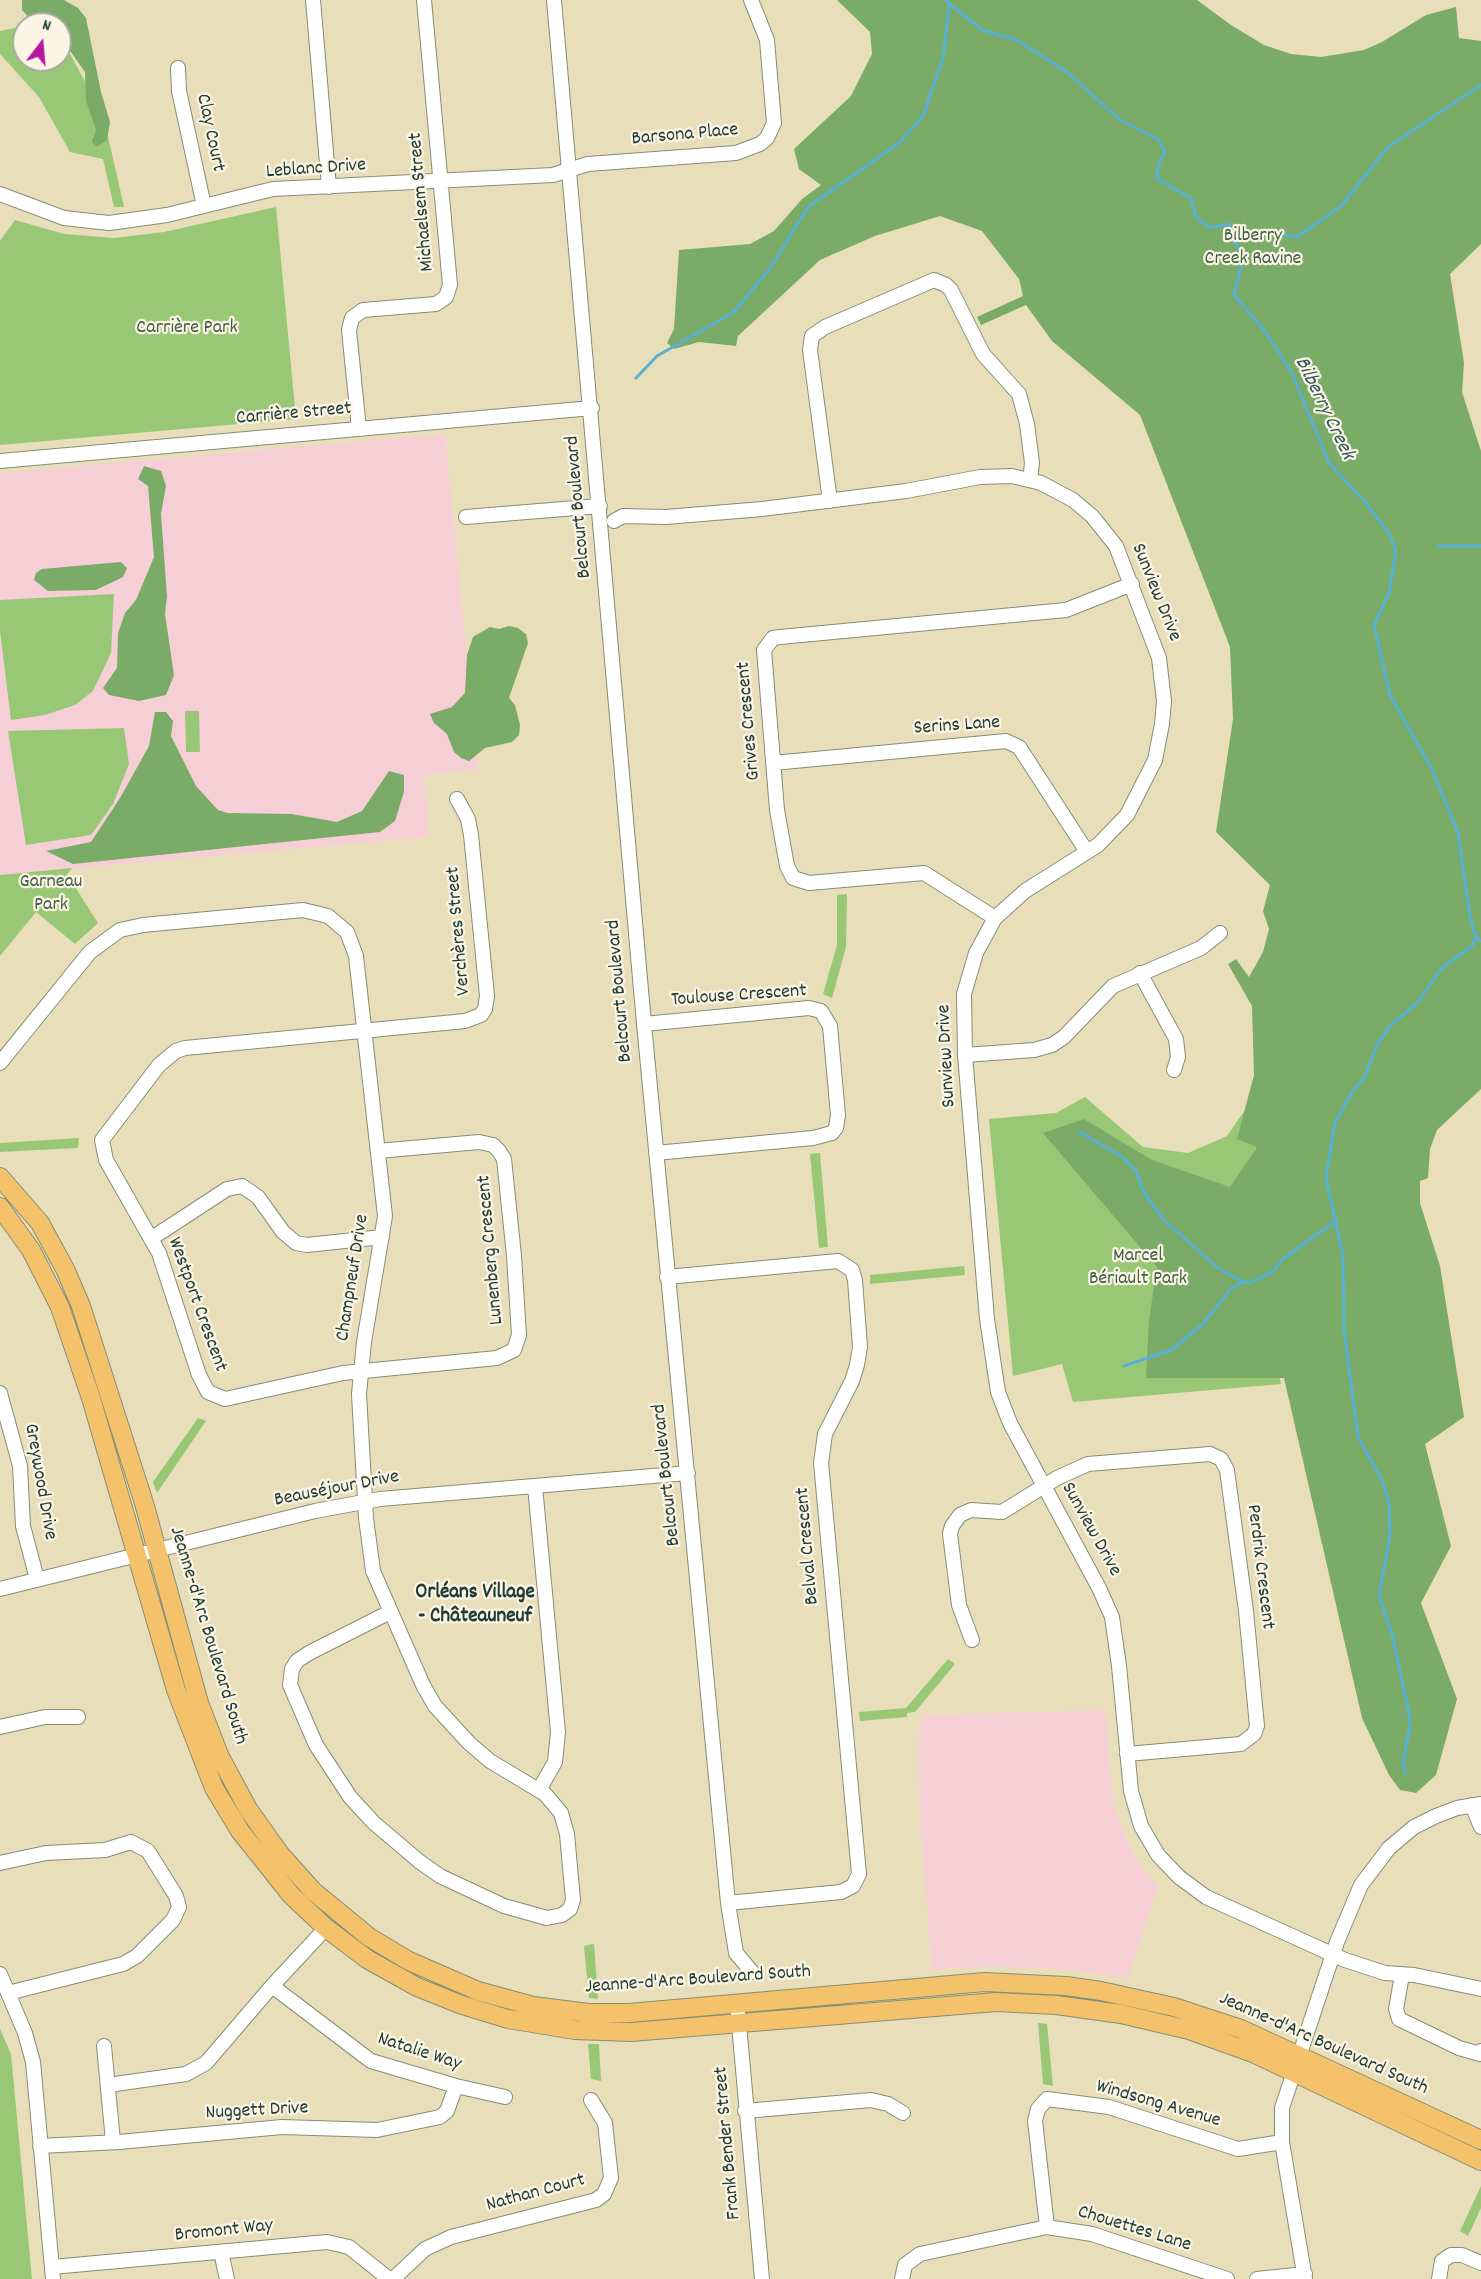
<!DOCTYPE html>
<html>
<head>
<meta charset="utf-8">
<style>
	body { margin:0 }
	#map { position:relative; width:1481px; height:2279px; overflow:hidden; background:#e9deba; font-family:Dekko,sans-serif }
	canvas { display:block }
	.north { position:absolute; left:12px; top:12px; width:60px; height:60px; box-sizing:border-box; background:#fcf5e5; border:2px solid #a4ab9e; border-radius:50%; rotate:16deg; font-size:16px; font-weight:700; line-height:24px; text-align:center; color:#1f3d34 }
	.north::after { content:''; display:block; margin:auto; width:21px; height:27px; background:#b5179e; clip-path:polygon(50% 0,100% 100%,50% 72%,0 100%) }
</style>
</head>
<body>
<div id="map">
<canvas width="1481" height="2279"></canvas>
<div class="north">N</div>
</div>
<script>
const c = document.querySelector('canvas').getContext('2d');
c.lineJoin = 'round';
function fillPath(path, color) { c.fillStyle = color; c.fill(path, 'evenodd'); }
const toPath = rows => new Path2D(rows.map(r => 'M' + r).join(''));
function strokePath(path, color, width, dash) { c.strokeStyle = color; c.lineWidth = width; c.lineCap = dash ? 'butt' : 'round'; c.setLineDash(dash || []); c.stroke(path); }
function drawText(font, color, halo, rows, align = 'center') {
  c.font = font + ' Dekko,sans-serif'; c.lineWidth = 4.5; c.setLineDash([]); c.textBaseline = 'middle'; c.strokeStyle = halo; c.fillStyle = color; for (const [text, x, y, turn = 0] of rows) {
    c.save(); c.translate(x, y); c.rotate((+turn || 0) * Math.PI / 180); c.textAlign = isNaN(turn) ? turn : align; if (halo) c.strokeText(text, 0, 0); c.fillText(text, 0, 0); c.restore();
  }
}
const built = toPath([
	[445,434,478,769,424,775,429,837,0,875,0,473],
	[1105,1710,1113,1802,1127,1842,1141,1866,1158,1886,1128,1979,1074,1970,991,1966,932,1970,920,1820,918,1743,922,1715]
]);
const green = toPath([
	[24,26,24,60,60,60,60,36,103,114,124,207,114,207,103,159,70,152,39,97,0,54,0,31],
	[276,207,296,419,0,445,0,241,15,220,64,234,114,238,164,232],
	[114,594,111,653,93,691,75,705,45,715,11,720,0,631,0,600],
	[185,711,199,711,200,752,186,752],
	[124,728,129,764,113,804,91,835,26,845,8,731],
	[72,868,67,874,98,923,75,944,36,912,0,956,0,875],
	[847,894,846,947,832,998,823,994,837,945,837,895],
	[1085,1097,1143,1147,1188,1153,1227,1136,1254,1097,1259,1264,1281,1384,1073,1402,1062,1364,1013,1376,989,1119,1056,1113],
	[79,1138,78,1148,0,1152,0,1143],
	[820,1153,828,1247,819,1248,810,1154],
	[964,1266,965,1275,870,1284,870,1275],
	[198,1418,206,1421,157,1493,153,1482],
	[948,1659,955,1664,915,1712,907,1713,907,1717,860,1721,859,1712,906,1708],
	[593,1944,594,1944,598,1999,589,1998,584,1946],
	[1038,2023,1047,2024,1053,2086,1043,2084],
	[0,2029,11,2054,32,2279,0,2279],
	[588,2044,599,2044,601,2081,591,2079],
	[1481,2186,1481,2208,1468,2236,1460,2231]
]);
const forest = toPath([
	[22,0,64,0,78,8,86,18,101,92,110,122,107,140,97,147,92,142,96,130,86,101,85,72,71,52,60,45,60,24,35,24,22,10],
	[837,0,1197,0,1231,25,1264,45,1291,54,1321,57,1364,50,1382,42,1426,15,1456,7,1459,38,1481,41,1481,244,1450,274,1464,363,1462,392,1481,451,1481,1089,1437,1130,1430,1149,1428,1178,1420,1181,1420,1203,1440,1266,1464,1417,1425,1444,1451,1546,1421,1603,1457,1699,1436,1775,1416,1793,1400,1790,1389,1775,1362,1718,1284,1378,1146,1378,1149,1320,1157,1267,1043,1133,1084,1119,1152,1160,1230,1187,1256,1149,1255,1146,1237,1139,1254,1075,1252,1006,1228,964,1236,959,1249,977,1263,952,1269,929,1263,911,1270,885,1216,832,1233,719,1230,647,1140,415,1052,341,1026,305,981,325,977,317,1023,296,1019,279,982,231,940,216,875,236,820,260,738,336,736,346,699,342,674,349,667,343,674,329,679,250,750,244,774,231,802,199,821,185,799,169,794,149,851,96,872,54,870,32],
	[144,466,161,471,166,486,161,514,167,596,165,614,174,675,166,695,139,701,109,695,103,688,117,668,118,633,125,613,136,600,154,557,148,486,138,479],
	[121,562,127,568,123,577,96,590,48,591,34,580,36,573,42,569],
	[509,626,518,628,526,634,528,643,509,698,515,705,520,725,519,735,512,742,485,748,469,761,461,758,454,752,447,734,434,723,430,714,452,707,465,693,467,655,473,637,490,627,499,629],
	[155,712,166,712,173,721,171,736,196,786,218,810,227,813,292,814,337,822,362,811,389,771,404,775,404,792,395,821,380,832,73,864,46,851,91,842,120,798,149,746]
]);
const stream = toPath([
	[945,0,982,30,1017,40,1067,72,1120,120,1158,139,1165,152,1158,166,1157,179,1191,198,1196,217,1210,228,1229,224,1234,241,1244,254,1234,295,1264,330,1291,371,1329,463,1366,503,1389,533,1396,552,1389,593,1374,625,1390,695,1433,771,1458,833,1470,917,1476,938,1481,941],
	[1234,241,1264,232,1297,237,1341,206,1388,147,1481,85],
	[636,378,657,356,734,312,771,267,808,207,899,143,923,116,943,58,949,7],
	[1438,546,1481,546],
	[1079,1132,1123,1157,1136,1171,1143,1191,1164,1220,1217,1267,1243,1282,1249,1283,1271,1273,1284,1258,1337,1220],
	[1124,1366,1171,1350,1203,1324,1231,1289,1242,1283],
	[1406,1773,1403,1766,1410,1724,1408,1708,1392,1634,1379,1596,1390,1535,1389,1502,1382,1480,1358,1437,1344,1330,1343,1256,1326,1178,1335,1123,1352,1092,1364,1078,1378,1043,1391,1025,1418,1002,1441,969,1473,945,1475,938]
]);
const minor = toPath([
	[313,0,329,187],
	[554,0,644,1024,728,1903,736,1953,752,1972],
	[178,68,179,91,204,206],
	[0,194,64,218,109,223,167,215,273,189,553,175,588,164,736,153,760,144,767,138,774,123,767,40,751,0],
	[359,429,349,330,352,318,363,310,436,304,446,297,450,285,424,0],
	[0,461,592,408],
	[830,501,810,350,812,336,825,327,934,280,946,285,951,290,983,354,1019,394,1027,424,1032,463,1030,480],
	[466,517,600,506],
	[614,521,623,516,666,517,762,509,906,491,980,477,1012,476,1041,483,1073,500,1092,516,1116,546,1159,658,1164,701,1162,724,1155,760,1127,815,1098,845,1025,891,995,918,976,953,964,994,965,1055,987,1319,998,1392,1010,1423,1099,1588,1112,1617,1119,1666,1131,1791,1141,1826,1158,1855,1179,1877,1206,1897,1345,1960,1385,1973,1414,1975,1481,1989],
	[773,763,1006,741,1019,747,1023,753,1087,852],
	[995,918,924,873,809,883,793,878,787,866,777,810,764,650,773,638,780,637,1066,610,1132,584],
	[1140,973,1176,1039,1178,1057,1174,1070],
	[644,1024,809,1008,821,1011,830,1026,838,1115,836,1128,832,1133,813,1138,656,1153],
	[965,1055,1034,1050,1052,1045,1064,1037,1113,986,1201,948,1220,933],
	[0,1063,90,952,120,930,143,925,303,910,328,916,347,932,356,956,385,1216,364,1342,359,1394,366,1518,373,1571,423,1685,435,1706,469,1743,490,1761,545,1794,561,1813,567,1834,573,1900,570,1909,562,1915,547,1918,504,1906,440,1876,420,1862,374,1823,350,1797,316,1745,290,1685,292,1669,297,1661,309,1653,390,1612],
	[378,1151,479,1142,493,1145,499,1151,504,1159,514,1256,519,1335,514,1350,497,1358,343,1373,225,1399,208,1392,199,1375,159,1253,106,1160,102,1140,159,1065,176,1051,185,1048,465,1021,481,1015,485,1009,487,996,471,835,468,819,457,799],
	[152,1238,227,1189,242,1186,258,1197,283,1232,296,1243,307,1245,382,1237],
	[667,1277,838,1261,852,1270,855,1280,860,1347,857,1365,852,1381,825,1434,821,1463,859,1874,853,1886,841,1892,728,1903],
	[0,1393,20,1466,23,1526,37,1579],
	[535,1486,558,1732,555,1762,539,1790],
	[0,1589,315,1511,380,1499,688,1473],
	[972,1640,959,1605,950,1534,952,1526,960,1515,971,1510,1002,1512,1057,1478,1088,1464,1210,1454,1221,1459,1227,1470,1246,1611,1257,1726,1254,1734,1241,1744,1127,1754],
	[0,1727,45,1717,78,1717],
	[1472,1805,1481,1827],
	[0,1863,46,1853,105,1850,131,1842,148,1851,176,1896,179,1907,173,1920,137,1956,123,1964,8,1993],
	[0,1974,25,2033,33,2062,53,2279],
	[1402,1975,1396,2009,1399,2019,1459,2048,1480,2054,1481,2051],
	[272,1986,326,1928],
	[738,2014,762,2279],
	[104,2046,113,2141],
	[108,2085,186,2074,206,2063,272,1986,371,2061,456,2086,505,2097],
	[745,2111,871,2100,888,2104,903,2113],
	[40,2146,119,2142,282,2127,377,2130,440,2117,447,2111,456,2086],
	[1047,2227,1035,2121,1038,2109,1047,2099,1109,2107,1238,2149,1282,2142],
	[221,2252,227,2279],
	[52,2267,327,2242,349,2247,389,2279],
	[393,2279,425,2249,451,2237,596,2200,604,2194,611,2178,605,2123,591,2100],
	[902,2279,905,2265,920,2254,1047,2227,1092,2234,1227,2279],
	[1257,2279,1305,2274],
	[1305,2279,1282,2142,1282,2108,1337,1942,1361,1885,1389,1848,1414,1827,1436,1816,1457,1808,1481,1804],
	[1439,2279,1442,2261,1451,2255,1462,2255,1481,2263]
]);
const major = toPath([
	[0,1177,40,1223,65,1269,81,1306,144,1503,199,1703,220,1757,248,1809,280,1854,313,1891,369,1937,409,1961,478,1991,533,2006,588,2013,629,2013,985,1982,1066,1986,1101,1991,1174,2007,1241,2029,1481,2140],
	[0,1207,31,1250,60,1307,91,1398,176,1690,214,1788,240,1831,291,1895,326,1928,367,1959,417,1987,462,2005,508,2019,575,2030,631,2032,996,2002,1056,2005,1121,2014,1189,2030,1253,2053,1481,2161]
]);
const streetNames = [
	["Clay Court",209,133,78],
	["Barsona Place",685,136,-5],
	["Leblanc Drive",316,170,-4],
	["Michaelsem Street",423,202,-95],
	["Carrière Street",294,415,-5],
	["Belcourt Boulevard",580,507,-95],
	["Sunview Drive",1155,593,68],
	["Grives Crescent",750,721,-95],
	["Serins Lane",957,727,-4],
	["Verchères Street",460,931,-95],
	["Belcourt Boulevard",621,991,-95],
	["Toulouse Crescent",739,997,-4],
	["Sunview Drive",948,1056,-93],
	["Lunenberg Crescent",492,1250,-95],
	["Champneuf Drive",354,1278,-81],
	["Westport Crescent",196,1305,70],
	["Belcourt Boulevard",668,1475,-96],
	["Greywood Drive",39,1482,80],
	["Beauséjour Drive",337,1490,-11],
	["Sunview Drive",1090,1530,61],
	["Belval Crescent",809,1546,-95],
	["Perdrix Crescent",1259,1567,83],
	["Jeanne-d'Arc Boulevard South",207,1636,73],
	["Jeanne-d'Arc Boulevard South",698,1981,-4],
	["Jeanne-d'Arc Boulevard South",1323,2045,24],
	["Natalie Way",419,2053,18],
	["Windsong Avenue",1158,2105,16],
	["Nuggett Drive",257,2112,-3],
	["Frank Bender Street",729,2143,-95],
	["Nathan Court",536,2194,-15],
	["Chouettes Lane",1134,2230,17],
	["Bromont Way",224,2232,-6]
];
const parkNames = [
	["Bilberry",1253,237],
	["Creek Ravine",1253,260],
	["Carrière Park",187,329],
	["Garneau",51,883],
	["Park",51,906],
	["Marcel",1138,1257],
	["Bériault Park",1138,1280]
];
const waterNames = [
	["Bilberry Creek",1323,409,64]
];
const neighbourhoodNames = [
	["Orléans Village",475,1594],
	["- Châteauneuf",475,1618]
];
fillPath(built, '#f6cfd6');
fillPath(green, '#98c876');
fillPath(forest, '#7aac67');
strokePath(stream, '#58b0d5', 3);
strokePath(minor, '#848e77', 16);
strokePath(major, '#848e77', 20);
strokePath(minor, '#fff', 14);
strokePath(major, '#f3c26a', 18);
drawText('20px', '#1f3d34', '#fcf5e5', streetNames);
drawText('20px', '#3d6044', '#fcf5e5', parkNames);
drawText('italic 21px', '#2d5a5c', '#fcf5e5', waterNames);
drawText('bold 21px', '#1f3d34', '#fcf5e5', neighbourhoodNames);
</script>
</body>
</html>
